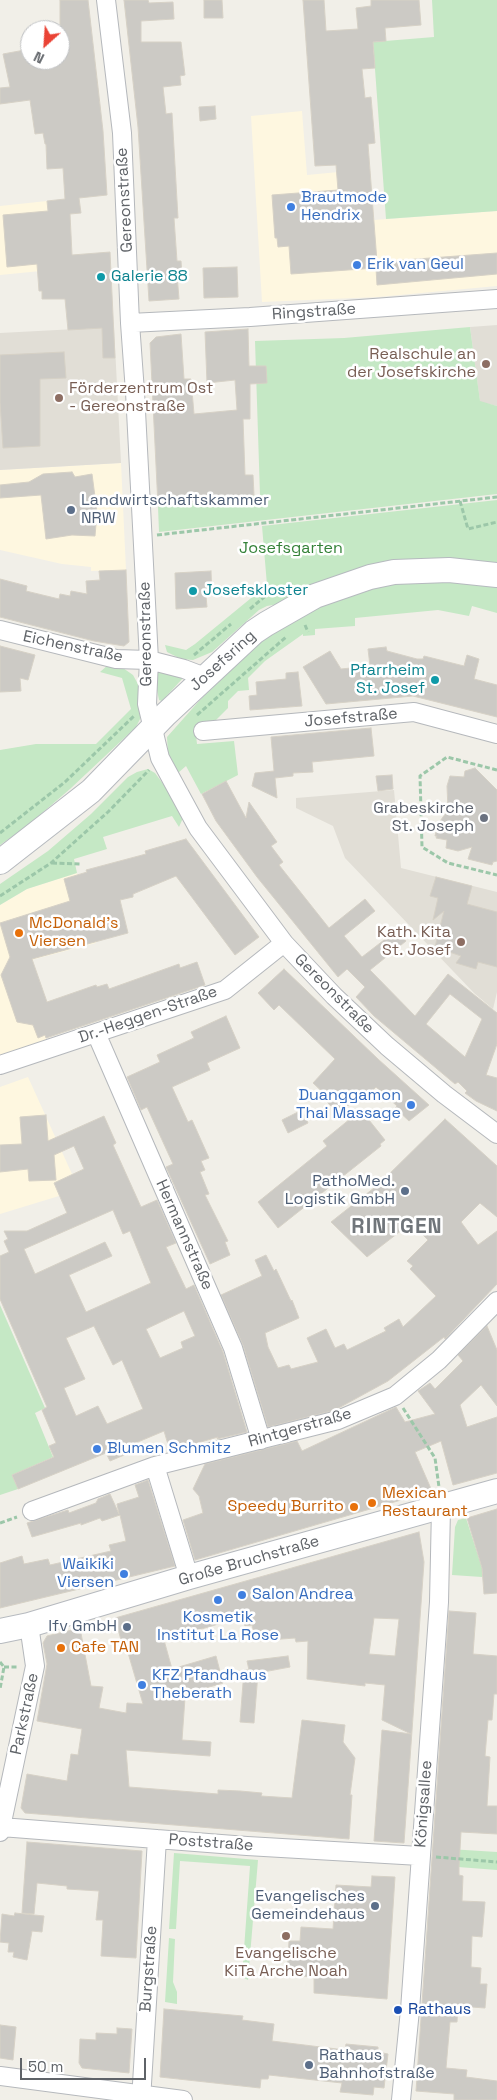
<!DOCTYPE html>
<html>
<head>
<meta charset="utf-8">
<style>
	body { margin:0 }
	#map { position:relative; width:497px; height:2100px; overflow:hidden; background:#f1efe8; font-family:"Space Grotesk",sans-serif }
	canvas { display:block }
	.north { position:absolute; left:20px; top:20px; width:50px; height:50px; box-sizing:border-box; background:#fff; border:1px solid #bfc1c3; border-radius:50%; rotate:206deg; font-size:14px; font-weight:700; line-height:20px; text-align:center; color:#5f6368 }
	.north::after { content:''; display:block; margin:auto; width:18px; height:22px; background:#ea4335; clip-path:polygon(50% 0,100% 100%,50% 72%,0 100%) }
	.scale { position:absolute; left:20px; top:2058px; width:126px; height:22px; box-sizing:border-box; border:2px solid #5f6368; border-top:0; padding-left:6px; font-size:15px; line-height:18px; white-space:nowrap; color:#5f6368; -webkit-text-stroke:4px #fff; paint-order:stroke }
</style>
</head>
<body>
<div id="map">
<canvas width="497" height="2100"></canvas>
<div class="north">N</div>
<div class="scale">50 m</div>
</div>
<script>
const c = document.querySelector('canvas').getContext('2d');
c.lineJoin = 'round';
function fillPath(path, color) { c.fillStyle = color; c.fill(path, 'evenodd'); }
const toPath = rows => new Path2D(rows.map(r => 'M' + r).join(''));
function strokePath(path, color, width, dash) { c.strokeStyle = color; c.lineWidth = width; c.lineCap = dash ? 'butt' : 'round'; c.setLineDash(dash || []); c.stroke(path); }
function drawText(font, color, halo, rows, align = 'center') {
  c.font = font + ' "Space Grotesk",sans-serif'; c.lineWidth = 5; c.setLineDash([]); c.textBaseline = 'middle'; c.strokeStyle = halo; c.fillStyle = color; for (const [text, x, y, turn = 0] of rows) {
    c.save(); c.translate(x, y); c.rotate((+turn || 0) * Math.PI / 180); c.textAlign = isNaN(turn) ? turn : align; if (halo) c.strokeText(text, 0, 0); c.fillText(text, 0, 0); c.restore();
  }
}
const commercial = toPath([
	[302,111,307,175,370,169,374,220,497,211,497,286,378,297,262,302,251,116],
	[47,201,51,270,0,275,0,206],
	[121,463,126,570,91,571,91,567,62,564,0,550,0,470],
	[77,873,96,943,20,963,47,1041,0,1057,0,905,27,889],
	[28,1077,72,1174,54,1183,59,1196,0,1214,0,1087]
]);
const education = toPath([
	[497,325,497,406,480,402,470,327],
	[114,327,121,463,0,470,0,333],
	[394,790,401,868,497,892,497,992,493,1009,474,993,345,858,333,826,296,808,296,798]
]);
const green = toPath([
	[432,0,497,0,497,211,386,219,373,42,434,37],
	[470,327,480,401,497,406,497,494,159,532,158,507,260,495,255,341,344,338],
	[497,500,497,566,267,606,259,610,212,652,193,660,181,659,167,652,165,645,186,650,195,644,267,585,262,526],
	[398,580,497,583,497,613,472,606,469,616,438,610,355,618,355,626,315,629,315,635,303,636,303,634,265,661,248,678,249,690,238,691,228,701,228,708,211,725,195,727,197,744,234,741,238,775,201,794,186,766,178,773,168,755,167,737,200,700,259,643,302,613,347,591],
	[108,665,123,668,133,675,139,686,141,717,136,727,70,789,27,826,0,845,0,750,36,744,96,744,131,709,122,678,100,672],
	[157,670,183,678,162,701,159,700,156,685],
	[148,769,155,773,164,785,183,818,179,827,172,816,103,837,107,849,74,859,77,873,27,889,0,905,0,884,48,851,91,814,128,777,137,772],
	[0,1305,45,1408,35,1413,53,1457,12,1475,18,1489,0,1495],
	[466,1518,482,1568,482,1577,452,1575,455,1527,458,1520],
	[433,1848,497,1852,497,1870,432,1865],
	[174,1853,258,1860,248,1980,242,1977,250,1866,180,1861,176,1929,169,1929],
	[169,1938,175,1939,173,1982,177,1992,177,2004,165,2002]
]);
const building = toPath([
	[60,0,88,0,103,131,107,195,79,198,81,213,70,214,72,255,110,252,115,358,103,358,102,328,68,330,65,299,42,299,42,291,39,291,37,264,7,267,3,215,48,211,47,201,65,199,63,168,47,169,46,144,45,144,43,133,35,134,30,100,0,104,0,88,10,87,3,54,30,49,30,60,60,60,60,0],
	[124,0,148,0,149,3,173,2,174,19,141,21,141,42,181,42,185,75,180,76,181,85,163,87,166,114,172,113,178,218,174,218,177,261,181,261,182,274,177,274,179,299,149,301,138,127,124,0],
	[204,0,222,0,223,18,204,18,204,0],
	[303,0,324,0,326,31,358,29,356,8,371,6,371,0,419,0,421,25,385,28,386,41,373,42,375,68,362,69,365,98,371,97,375,143,368,144,377,262,497,253,497,274,377,285,376,268,291,274,289,246,278,247,277,238,275,238,272,195,338,190,336,165,315,166,303,0],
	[215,106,216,119,200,121,199,107,215,106],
	[237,267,238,297,204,298,203,268,237,267],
	[248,329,249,366,266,366,267,383,250,384,250,419,243,419,245,475,253,475,254,495,158,506,150,343,156,337,181,334,184,379,191,379,194,414,237,410,235,380,207,383,205,332,248,329],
	[64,352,66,378,40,379,40,446,3,448,0,402,0,355,64,352],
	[72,472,75,477,92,474,97,512,95,536,72,535,46,539,41,495,0,498,0,485,29,482,43,474,72,472],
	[126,570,129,642,124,646,94,641,0,617,0,579,27,586,26,591,59,599,60,594,70,596,71,591,87,594,86,581,100,580,99,571,126,570],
	[211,571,212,595,206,596,207,607,176,609,175,573,211,571],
	[0,646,35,655,28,680,20,678,21,691,0,692,0,646],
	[386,647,387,651,417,659,423,659,424,656,464,666,467,655,479,659,474,679,497,685,497,717,413,696,326,704,303,667,330,651,341,669,370,666,368,649,386,647],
	[298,672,302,706,250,710,249,696,257,695,256,682,286,679,286,673,298,672],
	[371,728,374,756,312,762,313,772,293,773,293,776,275,778,277,798,252,786,255,773,274,771,271,737,371,728],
	[475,768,497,790,497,861,493,862,492,865,468,859,472,847,458,851,446,848,447,840,436,838,437,836,435,836,438,824,448,810,447,786,450,776,464,777,465,771,475,768],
	[392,775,393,789,378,791,376,776,392,775],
	[226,781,246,818,249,802,277,842,271,846,283,862,279,865,329,928,365,899,375,911,344,936,362,957,397,930,406,941,370,970,415,1016,448,974,497,1013,497,1044,486,1075,497,1078,497,1111,476,1101,465,1093,467,1091,458,1082,455,1084,374,1016,356,997,365,987,347,969,338,977,257,877,216,821,202,794,226,781],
	[450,994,482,1019,465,1057,426,1024,450,994],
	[186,839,259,937,235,955,176,876,133,894,133,897,120,900,128,933,32,959,47,1002,96,985,97,987,107,984,109,989,179,964,180,968,197,962,205,985,46,1038,45,1035,38,1038,33,1025,17,1022,1,975,10,957,0,923,70,901,64,879,87,872,86,870,146,854,145,851,186,839],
	[436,877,472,886,467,904,497,912,497,967,478,962,476,969,456,963,461,956,435,947,444,911,433,920,438,898,430,896,436,877],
	[284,969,378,1059,429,1105,409,1121,395,1108,397,1106,376,1087,366,1097,336,1111,325,1100,329,1098,313,1083,335,1059,279,1005,274,1010,258,993,284,969],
	[226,1016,240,1048,207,1063,210,1070,172,1087,188,1122,192,1120,209,1158,201,1161,205,1170,200,1172,209,1194,205,1195,228,1241,225,1242,230,1255,210,1264,166,1167,173,1164,147,1107,141,1110,127,1077,160,1062,157,1055,194,1038,191,1032,226,1016],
	[302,1110,308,1123,288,1133,282,1120,302,1110],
	[361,1110,385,1140,380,1144,381,1146,278,1228,258,1202,327,1146,323,1141,361,1110],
	[46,1115,48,1141,104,1116,116,1143,113,1145,141,1207,157,1200,176,1243,166,1247,186,1289,194,1285,223,1352,247,1432,217,1439,218,1437,170,1451,164,1431,126,1447,129,1453,110,1461,106,1453,18,1489,12,1475,54,1457,49,1446,56,1443,42,1410,47,1407,0,1299,0,1256,9,1252,4,1241,8,1239,4,1231,27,1231,67,1213,54,1183,84,1169,74,1146,54,1155,56,1180,29,1181,28,1169,0,1172,0,1145,22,1144,20,1117,46,1115],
	[113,1210,123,1234,130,1231,151,1283,86,1312,69,1275,112,1256,105,1242,35,1274,24,1249,113,1210],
	[184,1311,195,1336,181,1342,183,1348,160,1358,146,1329,184,1311],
	[94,1326,113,1365,122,1360,143,1409,107,1424,98,1406,76,1416,64,1388,85,1379,66,1338,94,1326],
	[445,1119,497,1166,497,1217,480,1203,461,1222,478,1245,497,1231,497,1284,445,1339,444,1337,388,1381,335,1410,268,1427,243,1345,221,1295,262,1276,255,1260,266,1255,274,1271,276,1269,291,1301,292,1300,299,1318,265,1333,268,1347,278,1368,289,1365,291,1369,318,1362,307,1338,326,1329,335,1348,344,1344,347,1350,386,1331,384,1328,399,1319,403,1327,436,1296,410,1269,413,1266,407,1261,428,1240,411,1223,367,1257,331,1222,379,1184,445,1119],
	[487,1326,497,1350,497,1406,481,1385,460,1405,467,1427,497,1417,497,1473,453,1485,441,1441,415,1452,432,1491,195,1560,183,1520,203,1513,199,1496,193,1489,205,1464,297,1441,302,1451,396,1407,405,1422,435,1414,418,1391,430,1383,435,1389,463,1361,458,1355,487,1326],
	[148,1480,175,1566,0,1608,0,1563,22,1556,24,1564,48,1559,50,1565,111,1551,109,1545,126,1541,120,1515,102,1521,100,1518,81,1525,81,1523,32,1537,27,1523,68,1510,69,1513,96,1503,98,1499,110,1494,119,1514,117,1504,139,1497,135,1485,148,1480],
	[497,1509,497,1593,484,1594,482,1568,467,1518,497,1509],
	[419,1532,424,1562,404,1843,374,1841,382,1730,411,1734,382,1720,385,1685,365,1683,365,1686,307,1679,308,1641,296,1642,295,1638,256,1641,252,1625,245,1626,242,1617,164,1640,172,1669,216,1656,223,1683,206,1688,206,1691,185,1698,182,1740,211,1742,210,1756,126,1750,129,1787,218,1794,218,1790,240,1791,262,1793,261,1796,292,1798,302,1720,345,1725,343,1742,355,1758,350,1795,352,1795,349,1839,25,1813,21,1808,27,1774,67,1781,71,1754,78,1755,82,1729,37,1721,47,1664,43,1643,47,1636,80,1628,91,1686,103,1687,99,1708,126,1713,127,1703,143,1704,124,1639,121,1640,115,1618,419,1532],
	[374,1618,399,1619,395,1656,369,1654,374,1618],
	[449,1611,476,1613,473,1654,497,1656,497,1694,494,1694,492,1720,488,1720,485,1756,490,1757,487,1806,497,1806,497,1834,461,1832,459,1867,459,1875,463,1876,462,1901,485,1902,482,1937,472,1936,471,1967,481,1968,480,1984,487,1984,485,2008,458,2006,457,2022,450,2022,446,2068,467,2070,466,2077,497,2081,497,2100,454,2100,454,2094,416,2091,449,1611],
	[288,1656,290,1667,258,1673,254,1723,240,1722,244,1670,249,1670,247,1661,288,1656],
	[27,1842,142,1851,136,1958,101,1956,103,1920,96,1920,99,1891,67,1889,67,1886,37,1883,34,1914,22,1913,27,1842],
	[372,1876,395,1877,387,1999,314,1993,314,1977,287,1975,289,1941,300,1941,301,1927,333,1929,336,1885,371,1887,372,1876],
	[15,1913,44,1916,42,1932,32,1931,27,1960,13,1957,14,1952,8,1952,9,1943,0,1942,2,1914,14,1916,15,1913],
	[164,2009,243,2016,242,2020,274,2024,272,2041,345,2050,346,2044,378,2047,378,2052,388,2054,384,2088,374,2087,373,2095,340,2092,342,2083,269,2075,268,2079,261,2079,260,2088,160,2077,164,2009],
	[0,2025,16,2027,13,2060,0,2058,0,2025],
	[117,2028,132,2029,129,2073,82,2068,79,2063,80,2039,96,2040,96,2033,117,2034,117,2028]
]);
const path = toPath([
	[460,501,468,529,497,522],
	[157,535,497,497],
	[250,609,270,592,294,584],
	[305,625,308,632],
	[194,655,231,624],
	[197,715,286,637],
	[497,770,447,757,420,776,422,847,448,863,497,875],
	[0,833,65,782,134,716],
	[52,863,81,864],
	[0,896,51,863,108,812,149,770],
	[403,1408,435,1458,439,1487],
	[0,1523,17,1517],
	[0,1662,4,1667,0,1689],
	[4,1667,18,1667],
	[436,1857,497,1862]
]);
const street = toPath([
	[106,0,122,133,130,323,135,392,149,660,147,704,160,758,198,828,284,943,334,996,387,1046,444,1094,497,1134],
	[130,323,250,317,497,299],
	[0,630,116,659,149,660,184,669,205,677],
	[203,731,414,712,497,734],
	[96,1033,233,1348,261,1440],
	[0,1065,225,990,284,943],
	[155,1466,189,1577],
	[32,1511,155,1466,338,1420,395,1396,439,1360,497,1301],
	[1,1827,247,1846,420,1856],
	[0,1832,35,1666,29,1625],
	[0,2076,183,2100],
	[141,2100,157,1839],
	[401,2100,410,2010,439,1602,441,1508]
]);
const secondary = toPath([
	[0,862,91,791,166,714,254,632,266,624,315,596,370,577,394,572,449,570,497,575],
	[0,1631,29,1625,189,1577,497,1491]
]);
const markers = [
	[291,207,5,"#3f7fe0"],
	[357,265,5,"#3f7fe0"],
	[101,277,5,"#0f9aa8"],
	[486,364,5,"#8d6e63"],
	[59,398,5,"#8d6e63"],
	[71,510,5,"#5c6f8a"],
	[193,591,5,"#0f9aa8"],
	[435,680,5,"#0f9aa8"],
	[484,818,5,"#6b7280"],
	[19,933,5,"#e8710a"],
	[461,942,5,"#8d6e63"],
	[411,1105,5,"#3f7fe0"],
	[405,1191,5,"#5c6f8a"],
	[97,1449,5,"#3f7fe0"],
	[372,1503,5,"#e8710a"],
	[354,1507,5,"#e8710a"],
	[124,1574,5,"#3f7fe0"],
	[242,1595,5,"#3f7fe0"],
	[218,1600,5,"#3f7fe0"],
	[127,1627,5,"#5c6f8a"],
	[61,1648,5,"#e8710a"],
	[142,1685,5,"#3f7fe0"],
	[375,1906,5,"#5c6f8a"],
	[286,1936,5,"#8d6e63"],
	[398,2010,5,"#1a4fb4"],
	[309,2065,5,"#5c6f8a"]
];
const shopNames = [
	["Brautmode",301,198],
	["Hendrix",301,216],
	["Erik van Geul",367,265],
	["Duanggamon",401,1096,"right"],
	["Thai Massage",401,1114,"right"],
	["Blumen Schmitz",107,1449],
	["Waikiki",114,1565,"right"],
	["Viersen",114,1583,"right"],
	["Salon Andrea",252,1595],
	["Kosmetik",218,1618,"center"],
	["Institut La Rose",218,1636,"center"],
	["KFZ Pfandhaus",152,1676],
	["Theberath",152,1694]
];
const streetNames = [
	["Gereonstraße",125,200,-93],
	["Ringstraße",314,312,-4],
	["Gereonstraße",146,634,-91],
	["Eichenstraße",73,647,12],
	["Josefsring",223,661,-42],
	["Josefstraße",351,718,-5],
	["Gereonstraße",334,994,45],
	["Dr.-Heggen-Straße",148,1015,-19],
	["Hermannstraße",184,1235,66],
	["Rintgerstraße",300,1428,-16],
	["Große Bruchstraße",249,1561,-16],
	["Parkstraße",25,1714,-78],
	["Königsallee",424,1804,-86],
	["Poststraße",211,1843,4],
	["Burgstraße",149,1969,-86]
];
const cultureNames = [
	["Galerie 88",111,277],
	["Josefskloster",203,591],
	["Pfarrheim",425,671,"right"],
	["St. Josef",425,689,"right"]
];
const educationNames = [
	["Realschule an",476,355],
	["der Josefskirche",476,373],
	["Förderzentrum Ost",69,389,"left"],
	["- Gereonstraße",69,407,"left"],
	["Kath. Kita",451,933],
	["St. Josef",451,951],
	["Evangelische",286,1954,"center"],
	["KiTa Arche Noah",286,1972,"center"]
];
const serviceNames = [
	["Landwirtschaftskammer",81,501,"left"],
	["NRW",81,519,"left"],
	["PathoMed.",395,1182],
	["Logistik GmbH",395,1200],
	["Ifv GmbH",117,1627],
	["Evangelisches",365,1897],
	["Gemeindehaus",365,1915],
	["Rathaus",319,2056,"left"],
	["Bahnhofstraße",319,2074,"left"]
];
const parkNames = [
	["Josefsgarten",291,549]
];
const worshipNames = [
	["Grabeskirche",474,809],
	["St. Joseph",474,827]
];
const foodNames = [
	["McDonald's",29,924],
	["Viersen",29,942],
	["Mexican",382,1494],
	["Restaurant",382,1512],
	["Speedy Burrito",344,1507,"right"],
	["Cafe TAN",71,1648]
];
const transitNames = [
	["Rathaus",408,2010]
];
const districtNames = [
	["RINTGEN",397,1227]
];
fillPath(commercial, '#fef7e0');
fillPath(education, '#e1ded6');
fillPath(green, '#c5e8c5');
fillPath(building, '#cccac5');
strokePath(building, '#d6d1c6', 1);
strokePath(street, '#b5b8bc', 20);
strokePath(secondary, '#b6babf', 26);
strokePath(path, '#9cc7a9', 3, [5, 2.5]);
strokePath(street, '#fff', 18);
strokePath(secondary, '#fff', 24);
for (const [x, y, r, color] of markers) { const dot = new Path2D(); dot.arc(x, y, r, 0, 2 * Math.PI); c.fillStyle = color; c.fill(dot); strokePath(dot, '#fff', 2); }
drawText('16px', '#366cbe', '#fff', shopNames, 'left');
drawText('16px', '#5f6368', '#fff', streetNames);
drawText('16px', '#0d838f', '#fff', cultureNames, 'left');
drawText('16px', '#785e54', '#fff', educationNames, 'right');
drawText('16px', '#4e5e75', '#fff', serviceNames, 'right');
drawText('16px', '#348238', '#fff', parkNames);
drawText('16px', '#5b616d', '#fff', worshipNames, 'right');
drawText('16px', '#c56008', '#fff', foodNames, 'left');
drawText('16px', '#164399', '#fff', transitNames, 'left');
c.letterSpacing = '1px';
drawText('bold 21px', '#70757a', '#fff', districtNames);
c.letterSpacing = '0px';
</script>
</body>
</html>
